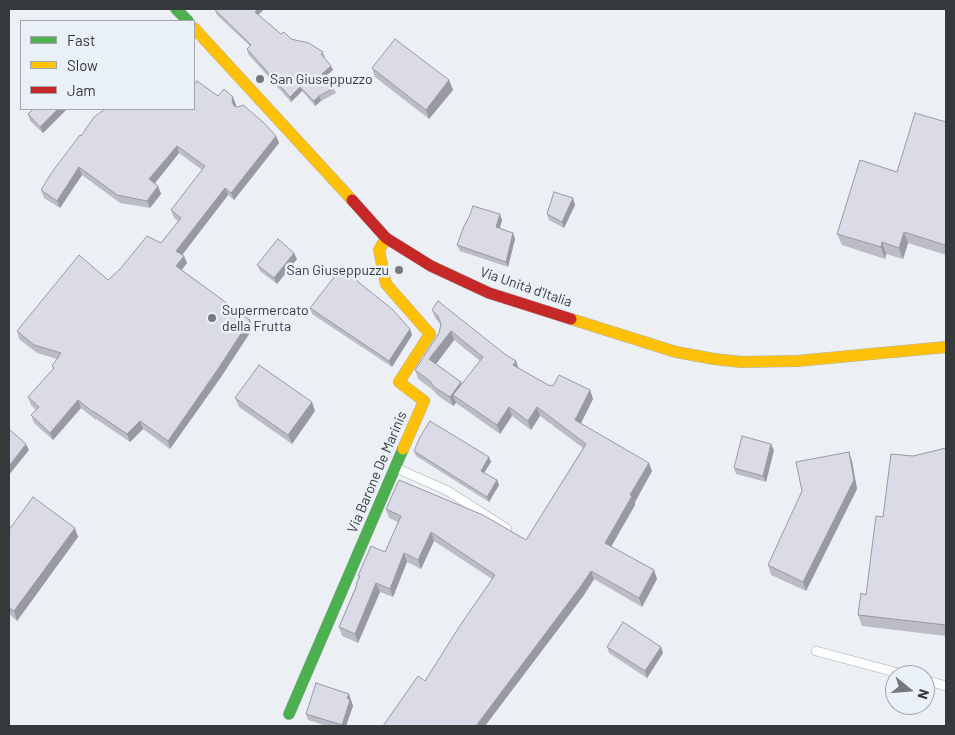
<!DOCTYPE html>
<html>
<head>
<meta charset="utf-8">
<style>
	body { margin:0 }
	#map { position:relative; width:955px; height:735px; overflow:hidden; background:#ecf0f4; font-family:Barlow,sans-serif }
	canvas { display:block }
	.frame { position:absolute; inset:0; border:10px solid #36393b; pointer-events:none }
	.legend { position:absolute; left:20px; top:20px; width:175px; height:90px; box-sizing:border-box; background:#e9f0f7; border:1px solid #a1a7ac; margin:0; padding:6px 9px; list-style:none; font-size:15px; color:#36393b }
	.legend li { display:flex; align-items:center; gap:10px; height:25px }
	.legend b { width:25px; border:1px solid #a1a7ac }
	.north { position:absolute; left:885px; top:665px; width:50px; height:50px; box-sizing:border-box; background:#e9f0f7; border:1px solid #a1a7ac; border-radius:50%; rotate:107deg; font-size:14px; font-weight:700; line-height:20px; text-align:center; color:#36393b }
	.north::after { content:''; display:block; margin:auto; width:18px; height:22px; background:#76797c; clip-path:polygon(50% 0,100% 100%,50% 72%,0 100%) }
</style>
</head>
<body>
<div id="map">
<canvas width="955" height="735"></canvas>
<div class="frame"></div>
<ul class="legend">
<li><b style="height:6px;background:#4caf50"></b>Fast</li>
<li><b style="height:6px;background:#ffc107"></b>Slow</li>
<li><b style="height:6px;background:#c62828"></b>Jam</li>
</ul>
<div class="north">N</div>
</div>
<script>
const c = document.querySelector('canvas').getContext('2d');
c.lineJoin = 'round';
const toPath = rows => new Path2D(rows.map(r => 'M' + r).join(''));
function strokePath(path, color, width, dash) { c.strokeStyle = color; c.lineWidth = width; c.lineCap = dash ? 'butt' : 'round'; c.setLineDash(dash || []); c.stroke(path); }
function fillPath(path, color) { c.fillStyle = color; c.fill(path, 'evenodd'); }
function drawText(font, color, halo, rows, align = 'center') {
  c.font = font + ' Barlow,sans-serif'; c.lineWidth = 5; c.setLineDash([]); c.textBaseline = 'middle'; c.strokeStyle = halo; c.fillStyle = color; for (const [text, x, y, turn = 0] of rows) {
    c.save(); c.translate(x, y); c.rotate((+turn || 0) * Math.PI / 180); c.textAlign = isNaN(turn) ? turn : align; if (halo) c.strokeText(text, 0, 0); c.fillText(text, 0, 0); c.restore();
  }
}
const lane = toPath([
	[396,468,448,491,507,529],
	[816,651,906,675],
	[925,680,946,686]
]);
const fast = toPath([
	[176,9,188,21],
	[289,714,403,449]
]);
const slow = toPath([
	[194,28,352,200],
	[386,238,379,250,386,284,430,334,399,382,424,401,403,449],
	[571,319,676,352,714,359,741,362,797,361,946,347]
]);
const jam = toPath([
	[352,200,386,238,431,266,489,293,571,319]
]);
const wall = toPath([
	[216,9,264,9,258,15,281,34,323,52,325,57,324,58,331,66,333,70,325,77,334,88,336,93,321,101,315,106,302,91,291,102,248,54,247,49,250,46,217,15,215,10],
	[372,68,449,80,453,90,429,119,375,77],
	[218,96,233,97,236,105,236,106,276,136,279,143,234,200,228,195,182,255,184,256,187,263,182,270,250,320,253,328,221,377,170,449,143,429,130,442,96,419,96,420,81,408,53,440,34,423,31,415,36,410,31,405,28,397,53,370,52,366,57,359,37,353,19,339,17,331,108,280,161,243,178,221,174,218,171,210,202,170,179,153,155,183,158,186,161,194,150,208,120,203,82,175,60,208,44,198,41,190,81,136],
	[67,109,43,133,30,121,28,114],
	[946,122,946,255,908,243,903,259,886,254,885,259,842,245,837,234],
	[573,198,575,205,564,228,549,220,547,214],
	[502,220,500,228,513,233,515,239,508,267,460,251,457,245],
	[297,259,277,284,260,271,257,265],
	[359,282,410,329,412,335,392,367,312,314,310,308],
	[432,310,516,361,519,369,550,386,590,390,593,399,581,423,652,471,635,502,635,505,611,547,654,570,657,579,642,607,594,579,584,595,485,726,425,681,492,579,434,541,421,569,407,562,393,597,380,592,358,643,342,636,339,627,356,586,356,584,359,577,358,576,385,552,398,522,389,518,386,509,526,540,583,448,540,416,531,430,512,416,500,434,456,403,453,406,437,395,433,390,418,379,415,370,439,333,441,325,435,318],
	[454,340,480,361,462,384,461,382,436,364],
	[235,398,315,411,292,444,239,407],
	[946,448,946,636,862,626,858,615,866,595,883,517],
	[774,450,766,482,736,474,734,468],
	[414,451,489,457,491,462,484,473,497,480,499,485,489,502,416,456],
	[849,452,852,461,857,489,806,591,771,575,768,565],
	[75,528,78,537,17,621,9,614,9,530],
	[607,647,661,647,663,653,647,678,609,653],
	[349,694,353,706,346,726,327,726,308,720,306,714]
]);
const shadedWall = toPath([
	[258,9,264,9,257,16,255,12],
	[331,66,333,70,323,78,322,74],
	[449,80,453,90,429,119,426,110],
	[300,87,302,91,291,102,290,97],
	[319,96,321,101,315,106,314,101],
	[233,97,236,105,235,109,232,101],
	[58,109,67,109,43,133,40,127],
	[276,136,279,143,234,200,231,193],
	[177,146,179,153,152,187,149,179],
	[79,167,82,175,60,208,57,201],
	[158,186,161,194,150,208,147,201],
	[225,188,228,195,179,259,176,251],
	[573,198,575,205,564,228,562,222],
	[500,214,502,220,498,233,496,227],
	[904,232,908,243,903,259,899,248],
	[513,233,515,239,508,267,506,262],
	[882,242,886,254,885,259,881,247],
	[294,253,297,259,277,284,274,278],
	[184,256,187,263,179,273,176,266],
	[250,320,253,328,221,377,170,449,168,441],
	[410,329,412,335,392,367,389,361],
	[451,331,454,340,433,368,429,359],
	[516,361,519,370,513,365],
	[461,382,465,391,453,395,456,403,453,406,450,397],
	[590,390,593,399,578,429,575,420],
	[78,400,81,408,53,440,50,433],
	[312,402,315,411,292,444,288,435],
	[509,407,512,416,500,434,497,425],
	[537,407,540,416,531,430,528,421],
	[140,421,143,429,130,442,127,434],
	[26,444,29,450,9,475,9,466],
	[771,444,774,450,766,482,763,476],
	[849,452,852,461,857,489,806,591,803,582],
	[489,457,491,462,482,476,481,471],
	[649,463,652,471,635,502,635,505,608,552,605,543,630,495],
	[497,480,499,485,489,502,487,497],
	[75,528,78,537,17,621,14,611],
	[431,532,434,541,421,569,418,560],
	[404,553,407,562,393,597,390,589],
	[654,570,657,579,642,607,639,598],
	[591,571,594,579,584,595,485,726,476,726],
	[376,583,380,592,358,643,355,634],
	[661,647,663,653,647,678,645,671],
	[349,694,353,706,346,726,342,726,347,698]
]);
const building = toPath([
	[216,9,258,9,255,12,281,34,284,32,291,39,309,43,323,52,321,54,331,66,322,74,334,88,319,96,314,101,300,87,290,97,247,49,251,45,215,10,216,9],
	[395,39,449,80,426,110,372,68,395,39],
	[197,81,218,96,224,89,233,97,232,101,234,106,238,107,243,105,263,122,276,136,231,193,225,188,176,251,184,256,176,266,250,320,218,369,168,441,140,421,127,434,93,411,93,412,78,400,50,433,31,415,39,407,28,397,54,368,52,366,61,353,34,345,17,331,79,255,108,280,120,269,147,236,161,243,181,218,171,210,205,166,177,146,149,179,158,186,147,201,117,195,79,167,57,201,41,190,52,172,80,135,81,136,94,117,105,109,194,109,194,85,197,81],
	[33,109,58,109,40,127,28,114,33,109],
	[915,113,946,122,946,240,945,245,904,232,899,248,882,242,881,247,837,234,860,160,897,172,915,113],
	[554,192,573,198,562,222,547,214,554,192],
	[473,206,500,214,496,227,513,233,506,262,457,245,464,226,469,217,473,206],
	[278,239,294,253,274,278,257,265,278,239],
	[342,267,358,279,357,281,392,309,410,329,389,361,310,308,342,267],
	[438,301,506,355,516,361,513,365,550,386,550,385,553,386,559,375,590,390,575,420,649,463,630,495,632,496,605,543,654,570,639,598,591,571,581,586,476,726,383,726,418,676,425,681,459,627,495,575,431,532,418,560,404,553,390,589,376,583,355,634,339,627,357,585,356,584,360,576,358,576,371,546,385,552,401,516,386,509,399,480,483,515,526,540,586,444,537,407,528,421,509,407,497,425,453,395,483,357,451,331,429,359,461,382,450,397,434,387,430,381,415,370,439,333,441,324,438,316,432,310,438,301],
	[259,365,312,402,288,435,235,398,259,365],
	[430,421,489,457,481,471,497,480,487,497,414,451,420,437,430,421],
	[9,429,26,444,9,466,9,429],
	[742,436,771,444,763,476,734,468,742,436],
	[946,448,946,625,858,615,861,593,866,595,876,516,883,517,891,454,913,456,946,448],
	[849,452,854,480,803,582,768,565,802,491,796,462,849,452],
	[33,497,75,528,14,611,9,608,9,530,33,497],
	[623,622,661,647,645,671,607,647,623,622],
	[316,683,349,694,347,698,350,700,342,725,306,714,316,683]
]);
const markers = [
	[260,79,5,"#76797c"],
	[399,270,5,"#76797c"],
	[212,318,5,"#76797c"]
];
const poiNames = [
	["San Giuseppuzzo",270,79],
	["San Giuseppuzzu",389,270,"right"],
	["Supermercato",222,310],
	["della Frutta",222,326]
];
const streetNames = [
	["Via Unità d'Italia",526,287,19],
	["Via Barone De Marinis",377,472,-67]
];
strokePath(lane, '#abafb1', 10);
strokePath(fast, '#abafb1', 12);
strokePath(slow, '#abafb1', 12);
strokePath(jam, '#abafb1', 12);
strokePath(lane, '#fcfdfd', 9);
strokePath(fast, '#4caf50', 11);
strokePath(slow, '#ffc107', 11);
strokePath(jam, '#c62828', 11);
fillPath(wall, '#bcbcc8');
fillPath(shadedWall, '#9999a2');
fillPath(building, '#dbdbe8');
strokePath(building, '#9999a2', 1);
for (const [x, y, r, color] of markers) { const dot = new Path2D(); dot.arc(x, y, r, 0, 2 * Math.PI); c.fillStyle = color; c.fill(dot); strokePath(dot, '#e9f0f7', 2); }
drawText('14px', '#36393b', '#e9f0f7', poiNames, 'left');
drawText('14px', '#36393b', '#e9f0f7', streetNames);
</script>
</body>
</html>
